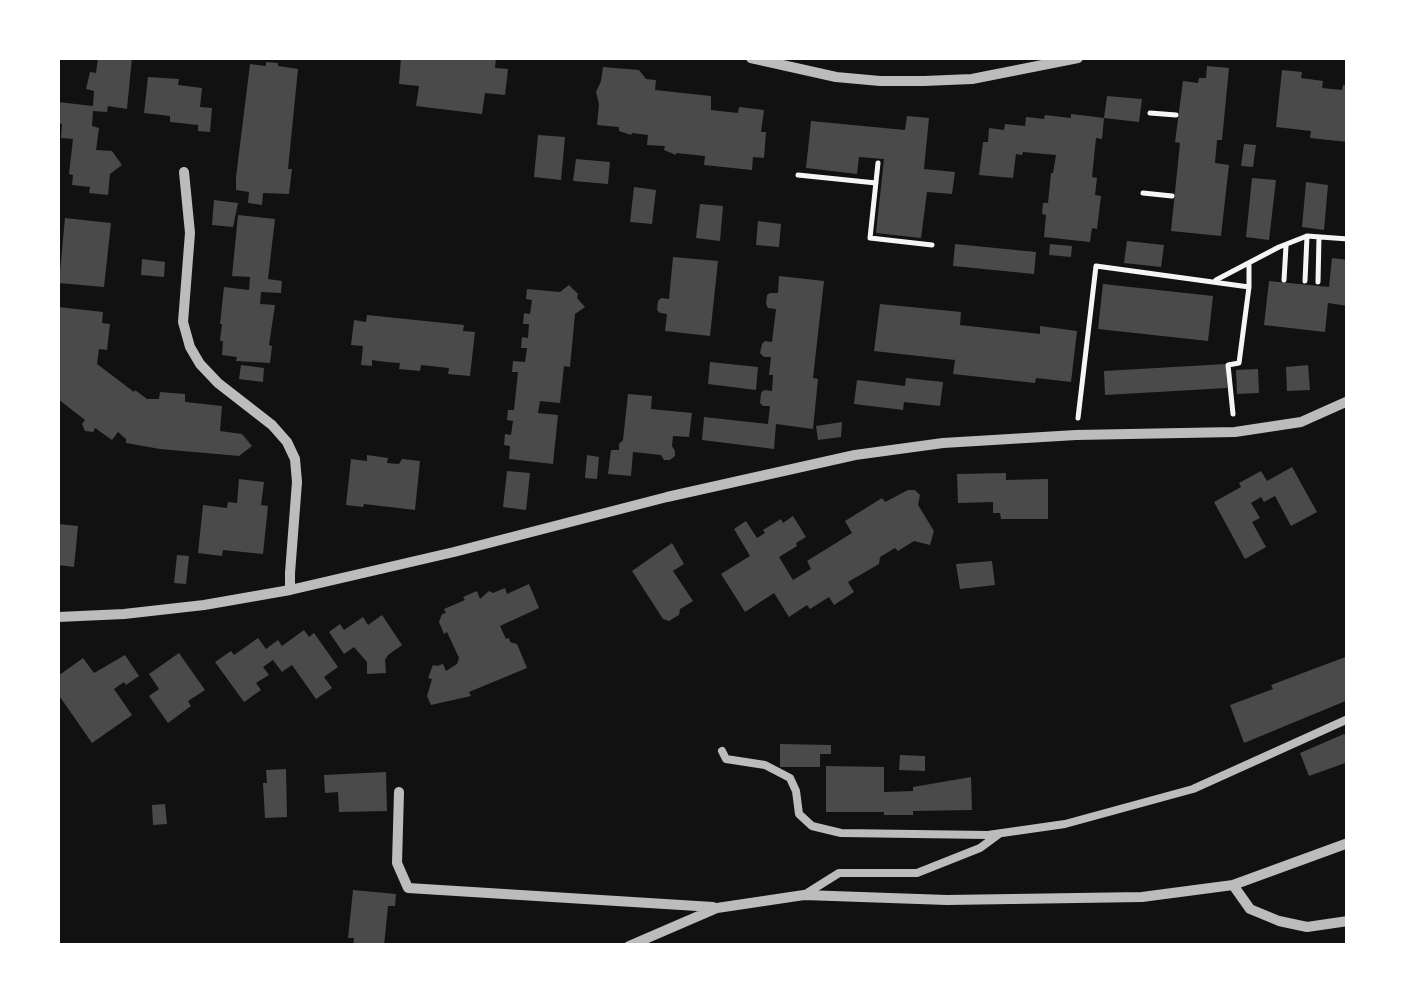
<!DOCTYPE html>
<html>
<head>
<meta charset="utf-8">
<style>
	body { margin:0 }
	#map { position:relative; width:1405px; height:1003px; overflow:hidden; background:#111; font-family:"DM Sans",sans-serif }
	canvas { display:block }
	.frame { position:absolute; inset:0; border:60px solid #fff; pointer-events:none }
</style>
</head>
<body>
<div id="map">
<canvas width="1405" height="1003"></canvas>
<div class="frame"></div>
</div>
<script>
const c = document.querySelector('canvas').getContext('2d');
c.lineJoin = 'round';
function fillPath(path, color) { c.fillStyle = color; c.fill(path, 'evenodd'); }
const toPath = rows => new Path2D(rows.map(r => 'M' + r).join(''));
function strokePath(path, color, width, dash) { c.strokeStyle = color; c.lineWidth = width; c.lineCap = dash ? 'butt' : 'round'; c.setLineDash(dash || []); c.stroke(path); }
const building = toPath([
	[98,58,132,58,127,109,108,106,107,112,93,111,92,126,99,128,96,150,112,151,122,165,110,174,108,195,89,193,90,187,72,185,73,175,69,174,73,139,61,138,62,124,58,123,58,102,93,106,94,91,86,89,90,72,96,73],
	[401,58,496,58,495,68,508,69,505,95,485,93,482,114,416,106,419,86,399,84],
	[266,62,278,63,278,66,298,69,288,169,292,169,289,194,263,193,262,205,248,203,249,192,236,190,236,177,250,64,266,66],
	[1207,66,1229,68,1222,140,1217,140,1215,163,1229,165,1221,236,1171,231,1180,143,1175,142,1183,81,1198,83,1199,78,1206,78],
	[603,67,639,70,646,79,656,80,655,90,711,96,711,110,738,113,739,107,764,110,761,132,766,132,764,158,753,157,752,170,704,165,705,156,676,153,676,155,664,150,665,146,647,145,648,135,632,133,631,135,619,131,619,127,597,125,599,104,596,92,601,81],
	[1282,70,1302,72,1301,78,1323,81,1322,88,1342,90,1343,85,1348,85,1348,142,1310,138,1311,131,1276,127],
	[148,77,179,79,178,85,202,88,200,107,212,108,210,132,198,131,198,125,170,122,170,116,144,113],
	[1107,96,1142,99,1139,122,1104,118],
	[1071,114,1104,118,1102,139,1096,138,1092,177,1097,178,1095,195,1101,196,1097,229,1092,228,1090,242,1044,237,1046,215,1042,214,1043,203,1048,203,1051,173,1053,173,1056,155,1023,152,1022,155,1016,154,1013,178,979,175,983,142,988,142,989,128,1004,130,1005,124,1025,126,1026,117,1044,119,1045,115,1071,118],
	[907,116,929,118,924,169,955,172,952,194,927,192,921,238,876,233,884,159,859,157,857,174,806,168,811,121,905,130],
	[538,135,565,137,561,180,534,177],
	[1244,144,1256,145,1253,167,1241,166],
	[576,159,610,162,608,184,573,181],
	[1252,178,1276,180,1269,240,1246,237],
	[1306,182,1328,185,1324,230,1302,227],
	[634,187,656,190,652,224,630,222],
	[214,200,238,203,233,227,212,225],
	[700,204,723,206,720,241,696,238],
	[238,215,275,219,268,279,282,281,281,293,261,292,260,304,275,305,269,345,272,346,270,363,236,361,237,357,222,355,223,341,220,341,222,324,220,324,224,287,249,290,250,277,232,276],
	[65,218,111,223,104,287,59,283],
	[758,221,781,224,779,247,756,245],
	[1127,241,1164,245,1161,267,1124,263],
	[955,244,1036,252,1034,274,953,266],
	[1050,244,1072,246,1071,257,1049,255],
	[673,257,718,261,710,336,665,331,667,314,660,313,657,310,658,301,661,298,669,299],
	[1332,258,1348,260,1348,306,1328,303,1325,332,1264,325,1269,281,1329,287],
	[142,259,165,262,164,277,141,275],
	[779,276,824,281,813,378,818,379,813,429,776,424,774,449,702,440,704,417,768,424,770,406,763,406,760,403,761,393,764,390,772,391,773,375,769,375,771,357,764,357,760,353,762,344,765,341,772,342,776,309,768,308,766,304,767,295,770,293,778,293],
	[1103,284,1213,296,1208,341,1098,329],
	[569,285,578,294,577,298,585,307,575,314,570,367,564,366,560,403,540,401,538,413,558,415,553,464,509,459,510,446,504,445,505,434,511,435,513,421,507,420,508,410,514,410,518,372,512,372,513,361,525,362,527,348,521,348,522,337,528,338,529,324,523,324,524,313,530,314,532,300,526,299,527,289,560,292],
	[880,304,961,312,960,325,1040,334,1040,326,1077,331,1071,382,1036,378,1035,383,953,374,955,360,874,351],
	[58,307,103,312,102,323,110,324,107,350,99,349,97,364,134,392,135,390,147,399,159,399,160,392,185,394,185,402,222,406,220,431,242,434,252,446,239,456,160,449,126,443,126,439,118,432,112,440,95,428,93,432,85,431,82,424,85,420,58,399],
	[367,315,464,325,463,331,475,332,470,376,448,374,449,368,421,365,420,371,399,369,400,363,386,362,372,360,372,366,361,365,363,346,351,345,354,320,366,322],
	[710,362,758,367,756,390,708,384],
	[1226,364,1227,388,1105,395,1104,371],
	[241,365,264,368,263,382,239,379],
	[1308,365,1310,390,1287,391,1286,367],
	[1258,369,1259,393,1237,394,1236,370],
	[906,378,943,382,940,406,904,402,903,410,854,404,857,380,905,386],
	[628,394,652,396,651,409,692,413,689,437,673,436,672,446,675,451,675,456,670,460,664,460,661,455,633,452,631,476,608,474,611,450,619,450,619,444,623,440],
	[842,422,841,437,818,440,816,426],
	[367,455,388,458,387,463,399,464,402,459,420,461,415,510,364,504,363,507,346,505,351,459,367,461],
	[587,455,599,457,597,479,585,478],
	[1292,467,1317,512,1291,526,1275,496,1264,502,1261,497,1251,503,1260,518,1252,522,1266,547,1245,559,1214,502,1241,487,1239,483,1261,471,1267,481],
	[507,471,530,473,526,510,503,507],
	[1006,473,1006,480,1048,479,1048,519,1001,519,1000,513,993,513,993,502,958,503,957,474],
	[239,479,264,482,261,505,268,506,263,554,223,550,222,556,198,553,203,505,227,508,228,502,237,503],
	[908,490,915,490,920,495,918,505,934,531,930,545,914,541,898,551,895,548,880,557,879,564,848,582,854,592,834,605,829,597,810,609,807,605,789,617,774,593,745,612,721,574,750,556,734,529,746,521,757,538,765,533,763,530,781,519,783,523,793,516,806,537,796,543,797,546,779,557,793,580,811,569,807,561,852,533,845,521,882,498,885,502],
	[58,524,78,526,74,567,58,565],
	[672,543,684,564,673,571,693,601,680,609,679,615,669,621,663,619,632,571],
	[177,555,189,556,186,584,174,583],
	[992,561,995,585,960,589,956,564],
	[529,584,539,608,500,626,506,639,509,638,510,642,517,644,527,668,469,692,471,696,431,705,427,696,432,679,428,678,433,665,437,666,443,664,446,671,457,664,459,658,447,632,444,634,439,622,442,614,446,613,444,609,465,600,463,597,477,591,480,599,489,591,493,593,505,588,507,594],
	[382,615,402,645,388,655,385,660,386,673,367,674,367,662,354,647,344,654,329,632,340,624,344,630,363,617,368,625],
	[304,630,309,637,314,633,338,667,324,677,332,688,316,699,292,665,282,672,273,660,263,667,269,675,256,683,261,690,244,702,215,662,231,651,234,655,258,638,266,649,278,640,282,646],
	[179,653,205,690,188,701,191,706,168,723,149,696,159,689,149,674],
	[125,655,139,676,126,685,124,682,114,689,132,715,92,743,58,694,58,676,83,658,94,673],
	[1348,656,1348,700,1244,743,1230,705,1273,689,1271,685],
	[1344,734,1348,738,1348,762,1309,776,1300,753],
	[780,744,831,745,831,754,820,754,820,767,780,767],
	[900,755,925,756,925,771,899,770],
	[826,766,884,767,884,792,913,791,913,787,971,777,972,810,913,811,913,815,884,815,884,812,826,812],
	[286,769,287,817,265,818,263,783,267,783,266,770],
	[386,772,387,811,339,812,338,792,325,793,324,775],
	[165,804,167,824,153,825,152,805],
	[353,890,396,894,395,906,388,906,384,946,353,946,354,938,348,938]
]);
const path = toPath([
	[1150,113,1176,115],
	[878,163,870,238,932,245],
	[798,175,876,183],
	[1143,193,1172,196],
	[1216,280,1279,247,1307,236,1348,239],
	[1284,280,1286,246],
	[1305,281,1307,236],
	[1318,282,1319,237],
	[1233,414,1228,365,1239,363,1249,287,1249,263],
	[1078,418,1096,266,1249,287]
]);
const service = toPath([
	[722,751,726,759,765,765,790,778,796,791,799,814,812,826,841,833,988,835,1065,824,1193,789,1348,719],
	[804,895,839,873,917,873,980,848,999,834]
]);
const minor = toPath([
	[751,58,836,77,880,81,924,81,972,79,1078,58],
	[184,172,190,233,183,322,190,347,200,364,218,383,272,425,287,442,295,459,297,482,290,573,290,590],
	[58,617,124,614,204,605,290,590,454,552,667,497,855,455,943,443,1076,435,1235,432,1301,422,1348,401],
	[399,792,397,863,408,888,713,907],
	[1233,885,1250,909,1279,921,1307,927,1348,921],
	[629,946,717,908,804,895,947,900,1142,897,1233,885,1348,843]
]);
fillPath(building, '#4a4a4a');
strokePath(path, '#f5f5f5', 5);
strokePath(service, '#bcbcbc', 8);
strokePath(minor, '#bcbcbc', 10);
</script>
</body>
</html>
